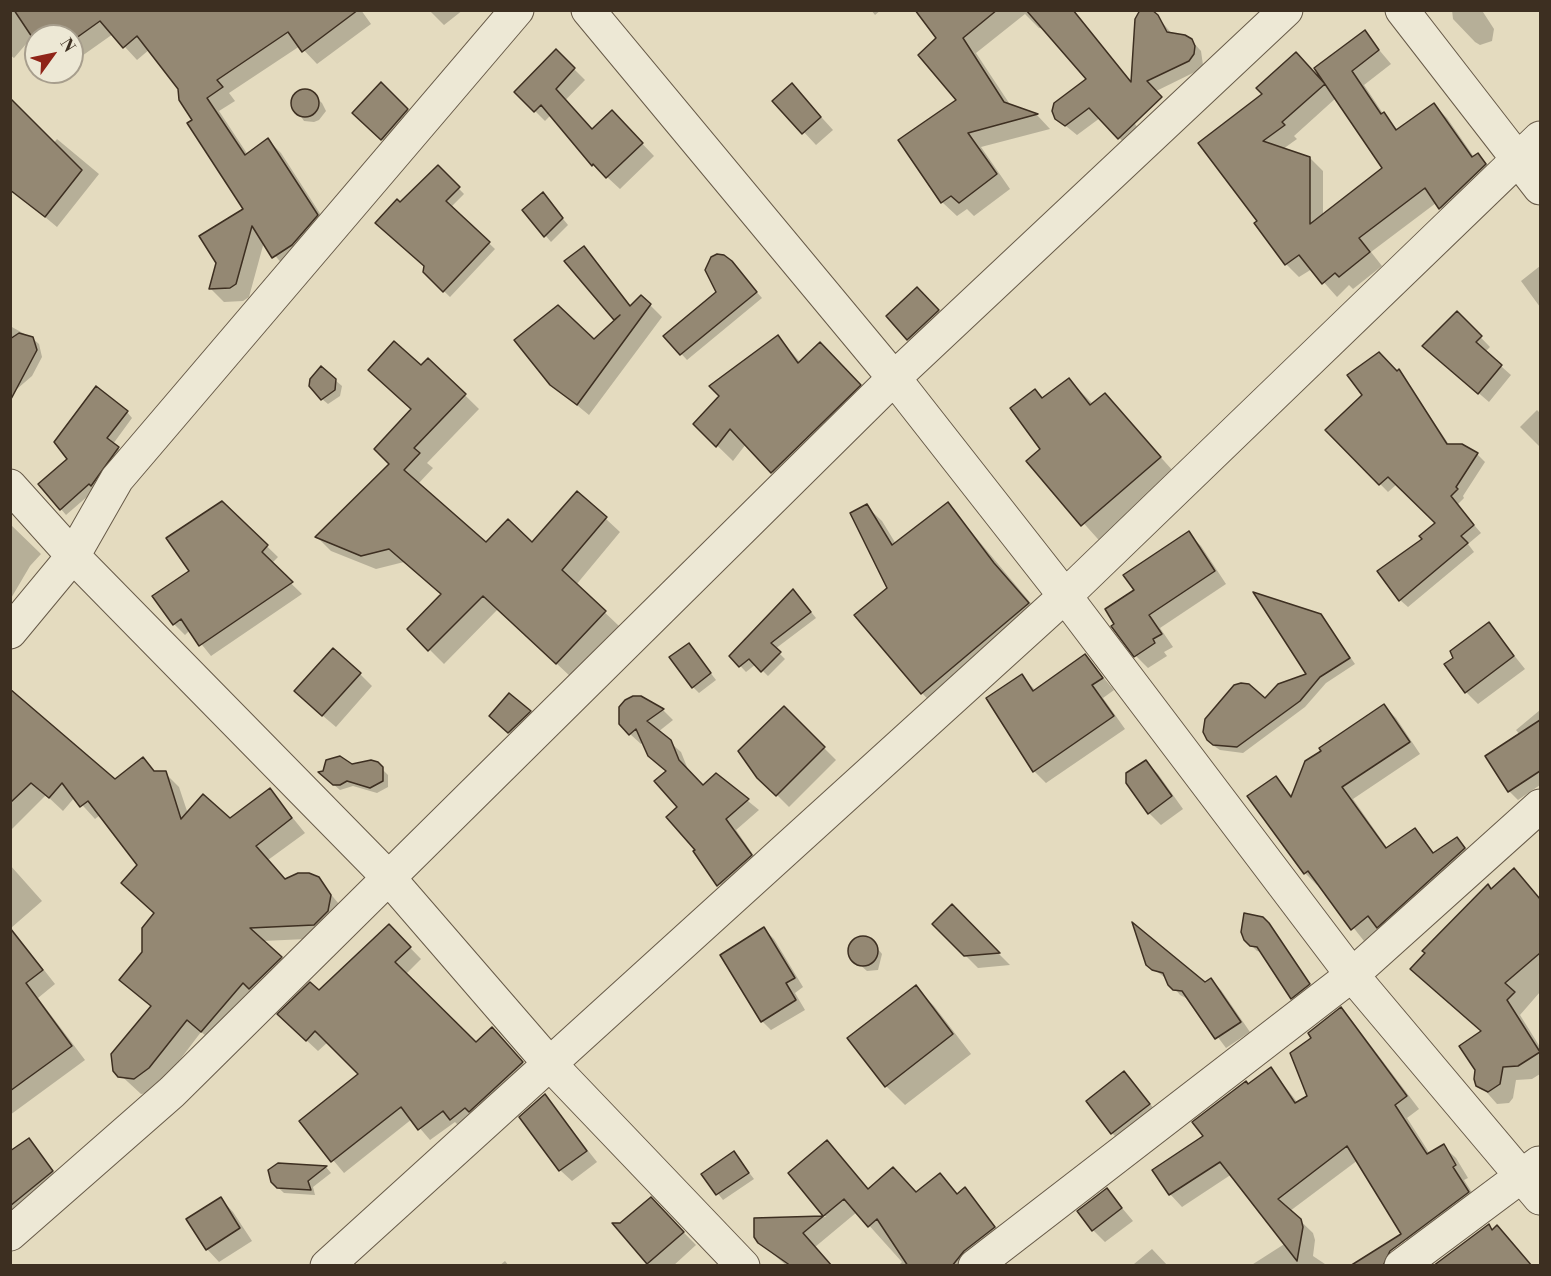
<!DOCTYPE html>
<html>
<head>
<meta charset="utf-8">
<style>
	body { margin:0 }
	#map { position:relative; width:1551px; height:1276px; overflow:hidden; background:#e4dbbf; font-family:"Libre Bodoni",serif }
	canvas { display:block }
	.frame { position:absolute; inset:0; border:12px solid #3d2f21; pointer-events:none }
	.north { position:absolute; left:24px; top:24px; width:60px; height:60px; box-sizing:border-box; background:#ede8d5; border:2px solid #a79e8d; border-radius:50%; rotate:57deg; font-size:16px; font-weight:700; line-height:24px; text-align:center; color:#3d2f21 }
	.north::after { content:''; display:block; margin:auto; width:21px; height:27px; background:#8f2418; clip-path:polygon(50% 0,100% 100%,50% 72%,0 100%) }
</style>
</head>
<body>
<div id="map">
<canvas width="1551" height="1276"></canvas>
<div class="frame"></div>
<div class="north">N</div>
</div>
<script>
const c = document.querySelector('canvas').getContext('2d');
c.lineJoin = 'round';
function fillPath(path, color) { c.fillStyle = color; c.fill(path, 'evenodd'); }
const toPath = rows => new Path2D(rows.map(r => 'M' + r).join(''));
function strokePath(path, color, width, dash) { c.strokeStyle = color; c.lineWidth = width; c.lineCap = dash ? 'butt' : 'round'; c.setLineDash(dash || []); c.stroke(path); }
const shadow = toPath([
	[10,10,361,10,371,24,317,64,300,46,229,93,235,101,219,111,248,155,268,140,281,153,330,229,287,270,264,242,249,297,243,301,224,302,211,289,245,209,194,121,180,88,150,49,137,60,113,34,72,63,72,36,36,36,36,41,33,36,14,58,10,55],
	[429,10,463,10,444,25],
	[871,10,881,10,875,15],
	[917,10,1058,10,1075,34,1039,28,1025,14,976,53,1011,106,1037,115,1050,129,981,147,1010,189,974,216,967,209,957,216,942,202,959,100,938,38],
	[1452,10,1485,10,1483,12,1494,29,1492,41,1480,45,1475,42,1453,19],
	[1157,16,1172,34,1191,40,1201,51,1203,65,1199,70,1142,98],
	[1364,32,1391,64,1364,85,1384,115,1398,130,1434,105,1447,118,1474,157,1478,155,1491,168,1453,221,1436,203,1371,252,1382,266,1353,289,1349,285,1337,297,1312,269,1299,277,1286,264,1256,223,1259,221,1200,143,1324,83],
	[1336,98,1384,168,1323,216,1323,171,1310,158,1283,149,1297,139,1294,136],
	[556,51,585,80,545,121,516,92],
	[1107,83,1144,137,1131,150,1100,118,1077,135,1056,118],
	[381,85,419,122,394,151,354,113],
	[307,89,322,103,326,111,319,120,314,122,304,121,293,105,298,93],
	[804,98,833,130,816,145,775,101],
	[612,112,654,156,620,189,607,177],
	[57,139,99,174,57,227,15,192],
	[438,167,464,194,451,207,495,249,450,297,424,272,425,266,401,204],
	[543,194,568,225,551,242,524,210],
	[584,248,631,306,650,305,662,317,589,415,551,384,617,320,566,261],
	[717,255,730,262,762,298,687,360,665,336,718,293,707,269,708,263],
	[1540,266,1540,307,1521,281],
	[930,301,950,324,920,351,888,316],
	[1457,313,1490,347,1485,352,1511,375,1489,402,1424,346],
	[10,326,32,338,39,344,42,357,32,376,10,395],
	[778,337,801,363,836,360,875,401,788,488,746,444,733,461,695,424],
	[429,360,479,409,427,463,433,468,418,484,486,545,532,545,578,493,620,532,576,585,619,626,571,677,498,609,444,664,409,629,442,595,404,562,376,569,331,551,317,537,391,464,412,409,421,368],
	[1399,371,1450,446,1477,454,1485,462,1463,496,1464,498,1457,505,1481,533,1468,544,1474,552,1408,607,1400,600,1424,539,1437,523,1397,484,1388,492,1327,430],
	[335,380,342,386,340,396,328,404,322,399],
	[1069,380,1094,405,1105,395,1182,481,1105,547,1028,461,1042,449,1043,399],
	[1537,410,1540,413,1540,447,1520,427],
	[127,412,132,418,113,444,124,454,96,489,66,515,40,484],
	[222,503,278,557,271,564,302,594,211,656,190,630,185,635,174,624,191,572],
	[948,504,1044,619,937,709,922,693,866,506,882,521,896,544],
	[10,524,41,554,30,566,10,600],
	[1188,533,1201,546,1226,584,1160,628,1173,647,1164,652,1167,656,1148,668,1136,656,1136,591],
	[799,597,816,618,775,649,785,659,768,676,756,664,746,672,731,656],
	[1321,615,1355,664,1326,683,1305,707,1243,753,1220,750,1214,746,1208,739,1308,674],
	[1489,624,1525,669,1478,704,1466,692,1455,658],
	[689,645,716,680,699,693,693,687],
	[1085,656,1114,690,1103,698,1125,729,1046,783,1034,771,1022,676,1036,691],
	[360,674,372,686,336,727,309,704],
	[641,698,663,710,673,720,658,732,681,752,689,772,703,787,716,775,759,810,736,830,761,866,729,896,695,851,697,850,667,772,650,755,643,742,641,744,630,734],
	[1384,706,1396,718,1420,754,1353,799,1388,849,1415,830,1435,854,1457,839,1469,851,1364,941,1319,884,1317,885,1305,873,1276,778,1293,797],
	[784,708,836,760,789,807,759,777],
	[10,709,115,781,143,759,156,773,165,773,179,787,188,814,230,820,270,790,305,833,268,860,286,880,318,879,344,910,328,938,263,941,295,971,216,1044,201,1032,163,1082,148,1093,141,1094,115,1070,152,1007,121,980,143,953,155,914,139,865,100,815,95,819,75,797,63,811,46,795,10,831],
	[1540,710,1540,785,1518,800,1509,791,1520,735,1516,730],
	[530,712,535,718,515,738,497,722],
	[1146,762,1158,774,1183,809,1161,825,1149,813],
	[352,766,382,769,388,775,388,787,377,793,353,786,340,790,326,778],
	[10,865,42,901,11,928,55,984,38,998,85,1060,10,1115],
	[1527,884,1540,899,1540,992,1520,1015,1540,1047,1540,1074,1532,1079,1516,1080,1513,1098,1509,1103,1497,1104,1475,1079,1482,1032,1426,982,1492,890],
	[952,907,1010,965,978,968,934,924],
	[1269,925,1314,990,1298,1004,1262,952,1257,951,1245,939],
	[389,926,421,959,405,975,476,1044,503,1041,533,1074,463,1130,455,1122,430,1140,412,1119,344,1173,301,1122,360,1075,328,1042,318,1051,291,1026,319,992],
	[764,929,774,939,803,987,795,993,805,1010,771,1030,762,1021],
	[869,938,882,954,878,970,867,971,850,956,850,949,859,939],
	[1147,964,1205,984,1211,980,1221,990,1250,1032,1226,1048,1190,1000,1180,995,1168,980],
	[915,987,934,1006,971,1054,905,1105,886,1086],
	[1341,1009,1353,1022,1419,1109,1407,1118,1430,1154,1443,1146,1456,1158,1468,1178,1464,1180,1480,1205,1418,1251,1406,1239,1358,1160,1290,1211,1313,1233,1315,1240,1313,1256,1328,1266,1250,1266,1286,1243,1232,1174,1182,1207,1170,1194,1206,1137,1248,1086,1271,1069,1298,1103,1309,1097,1313,1038],
	[1124,1073,1161,1117,1124,1145,1112,1133],
	[545,1096,597,1162,572,1181,560,1170],
	[28,1140,64,1185,10,1226,10,1153],
	[827,1142,869,1190,917,1193,940,1175,958,1195,965,1189,1007,1241,976,1266,898,1266,902,1262,857,1212,815,1247,831,1266,787,1266,759,1242,756,1220,826,1217,790,1173],
	[734,1153,754,1179,723,1200,703,1174],
	[279,1165,326,1167,331,1173,313,1187,315,1195,284,1193,272,1182],
	[1107,1190,1133,1221,1105,1242,1093,1230],
	[221,1199,233,1212,252,1241,219,1262,207,1249],
	[651,1199,696,1245,673,1266,651,1266,615,1224,621,1224],
	[1152,1249,1168,1266,1135,1266,1134,1264],
	[505,1261,509,1266,499,1266]
]);
const building = toPath([
	[14,10,358,10,302,52,288,32,217,80,223,87,207,98,245,155,268,138,318,215,292,245,272,258,252,226,236,284,230,288,209,289,216,263,199,236,243,209,187,123,192,120,179,100,178,89,137,36,123,48,100,21,72,41,72,36,36,36,36,43,14,10],
	[915,10,997,10,963,38,1004,102,1038,114,968,133,997,174,959,203,951,196,941,203,898,140,956,100,918,55,936,38,915,10],
	[1026,10,1073,10,1131,82,1135,19,1140,10,1152,10,1158,15,1167,32,1185,35,1192,39,1195,46,1194,54,1189,61,1147,81,1162,97,1118,139,1089,108,1065,126,1055,119,1052,111,1054,103,1086,79,1026,10],
	[1365,30,1379,50,1352,71,1381,114,1384,112,1396,130,1434,103,1472,157,1478,153,1486,164,1439,209,1425,188,1359,238,1370,252,1339,277,1335,273,1322,284,1299,255,1285,265,1254,223,1257,221,1198,143,1262,94,1256,88,1296,52,1325,84,1282,122,1285,125,1263,141,1310,157,1310,224,1382,168,1314,68,1365,30],
	[556,49,575,68,556,89,592,129,612,110,643,143,606,178,593,164,592,166,541,105,534,112,514,92,556,49],
	[381,82,408,109,381,140,352,113,381,82],
	[792,83,821,117,802,134,772,101,792,83],
	'291 103a14 14 0 1 1 28 0a14 14 0 1 1-28 0Z',
	[10,98,82,170,45,217,10,190,10,98],
	[438,165,460,187,446,201,490,242,443,292,423,272,424,266,375,223,397,199,400,202,438,165],
	[543,192,563,218,544,237,522,210,543,192],
	[584,246,630,306,641,295,651,304,577,405,550,385,514,340,558,305,594,339,620,315,614,320,564,261,584,246],
	[717,254,724,255,732,261,757,292,680,355,663,336,716,292,705,270,711,257,717,254],
	[917,287,939,310,907,340,886,316,917,287],
	[1457,311,1482,336,1476,342,1502,365,1478,394,1422,346,1457,311],
	[19,333,33,337,37,350,10,401,10,339,19,333],
	[778,335,798,363,820,342,861,385,771,473,730,429,716,447,693,424,719,396,709,386,778,335],
	[394,341,421,365,428,358,466,394,414,448,420,453,404,470,486,542,508,519,532,542,577,491,607,517,562,570,606,611,556,664,483,596,428,651,407,629,441,594,389,549,361,556,315,537,389,464,374,449,411,409,368,370,394,341],
	[1379,352,1397,371,1399,369,1447,444,1462,444,1478,453,1456,487,1458,489,1451,496,1474,525,1461,536,1468,543,1399,601,1377,571,1422,539,1419,536,1435,523,1388,477,1379,485,1325,430,1362,395,1347,375,1379,352],
	[321,366,336,379,335,390,321,400,309,386,310,379,321,366],
	[1069,378,1090,405,1105,393,1161,457,1081,526,1026,461,1040,449,1010,408,1035,389,1042,398,1069,378],
	[96,386,128,411,107,438,119,447,91,486,89,484,60,510,38,484,67,459,54,442,96,386],
	[222,501,268,545,262,552,293,582,199,646,181,619,173,625,152,596,189,571,166,538,222,501],
	[948,502,994,563,1029,603,921,694,854,615,887,588,850,513,867,504,892,545,948,502],
	[1189,531,1215,571,1149,615,1162,634,1153,639,1155,643,1134,657,1111,626,1114,624,1105,609,1134,590,1123,575,1189,531],
	[793,589,811,612,771,643,781,652,761,672,749,659,739,667,729,656,793,589],
	[1253,592,1321,614,1350,658,1320,677,1300,701,1237,747,1213,745,1207,740,1203,732,1205,719,1234,685,1241,683,1249,684,1265,698,1278,684,1306,674,1253,592],
	[1489,622,1514,656,1465,693,1444,664,1453,658,1450,651,1489,622],
	[689,643,711,673,692,688,669,657,689,643],
	[333,648,361,673,322,716,294,691,333,648],
	[1085,654,1103,678,1092,685,1114,716,1033,772,986,698,1022,674,1033,691,1085,654],
	[10,689,115,779,143,757,154,771,166,771,181,819,203,794,230,818,270,788,292,818,256,846,285,879,298,873,309,873,319,877,331,895,328,911,314,925,250,928,282,957,249,989,243,983,201,1032,187,1020,149,1068,134,1079,118,1077,113,1071,111,1054,151,1006,119,980,142,952,142,928,154,913,121,883,137,865,88,801,80,807,62,783,49,798,31,783,10,803,10,689],
	[509,693,531,711,508,733,489,716,509,693],
	[633,696,641,696,664,709,647,721,671,740,679,760,703,785,716,773,749,799,726,819,752,855,717,886,693,851,695,850,666,817,677,807,654,781,666,771,648,756,636,729,629,735,619,724,619,707,625,700,633,696],
	[1384,704,1410,742,1342,787,1386,848,1415,828,1433,853,1457,837,1465,848,1377,928,1368,916,1351,930,1308,871,1304,874,1247,796,1276,776,1291,797,1305,761,1321,751,1319,748,1384,704],
	[784,706,825,747,776,796,757,778,738,751,784,706],
	[1540,720,1540,771,1508,792,1485,756,1540,720],
	[340,756,352,764,371,760,378,762,383,767,383,781,370,788,347,781,340,785,333,785,318,772,323,771,326,760,340,756],
	[1146,760,1172,796,1148,814,1126,783,1126,773,1146,760],
	[1514,868,1540,899,1540,953,1505,983,1515,992,1507,1000,1540,1052,1518,1066,1503,1067,1500,1084,1488,1092,1476,1086,1474,1079,1475,1070,1459,1046,1481,1031,1410,969,1425,953,1422,951,1488,884,1491,889,1514,868],
	[952,904,1000,953,964,956,932,924,952,904],
	[1244,913,1263,917,1269,923,1310,984,1291,999,1257,947,1250,946,1244,940,1241,932,1244,913],
	[1132,922,1205,982,1211,978,1241,1022,1215,1039,1182,991,1173,990,1168,985,1163,973,1152,970,1146,965,1132,922],
	[389,924,411,947,395,962,476,1042,492,1027,523,1062,469,1112,465,1108,450,1120,443,1111,418,1130,401,1107,331,1162,299,1121,358,1074,315,1031,306,1041,277,1014,310,982,319,990,389,924],
	[764,927,795,978,786,983,796,1000,761,1022,720,955,764,927],
	[10,928,43,970,26,983,72,1046,10,1091,10,928],
	'848 951a15 15 0 1 1 30 0a15 15 0 1 1-30 0Z',
	[916,985,953,1034,885,1087,847,1038,916,985],
	[1341,1007,1407,1096,1395,1105,1427,1154,1444,1144,1456,1165,1453,1167,1469,1192,1390,1251,1383,1266,1350,1266,1401,1234,1347,1146,1278,1199,1301,1219,1303,1227,1297,1261,1220,1162,1169,1195,1152,1170,1203,1136,1192,1122,1246,1081,1248,1084,1271,1067,1295,1103,1307,1096,1290,1053,1311,1038,1308,1033,1341,1007],
	[1124,1071,1150,1104,1111,1134,1086,1101,1124,1071],
	[545,1094,587,1151,559,1171,519,1117,545,1094],
	[29,1138,53,1171,10,1206,10,1151,29,1138],
	[827,1140,868,1189,893,1167,916,1192,940,1173,957,1194,965,1187,995,1227,964,1251,952,1266,908,1266,877,1219,868,1227,844,1199,803,1233,832,1266,791,1266,758,1243,754,1237,754,1218,823,1216,788,1173,827,1140],
	[734,1151,749,1173,716,1195,701,1174,734,1151],
	[278,1163,327,1166,308,1181,311,1190,277,1188,271,1182,268,1170,278,1163],
	[1107,1188,1122,1208,1092,1231,1077,1211,1107,1188],
	[221,1197,240,1228,206,1250,186,1219,221,1197],
	[651,1197,684,1232,647,1264,612,1223,620,1223,651,1197],
	[1489,1224,1492,1230,1497,1225,1532,1266,1433,1266,1489,1224]
]);
const minor = toPath([
	[588,10,894,378,1065,596,1352,975,1540,1198],
	[1402,10,1540,188],
	[10,486,73,556,388,877,549,1063,743,1266],
	[10,632,73,556,117,479,517,10],
	[10,1234,172,1092,894,378,1286,10],
	[327,1266,1065,596,1540,138],
	[975,1266,1352,975,1540,806],
	[1401,1266,1539,1163]
]);
fillPath(shadow, '#0003');
fillPath(building, '#948873');
strokePath(building, '#3d2f21', 1.5);
strokePath(minor, '#675a48', 35);
strokePath(minor, '#ede8d5', 33);
</script>
</body>
</html>
